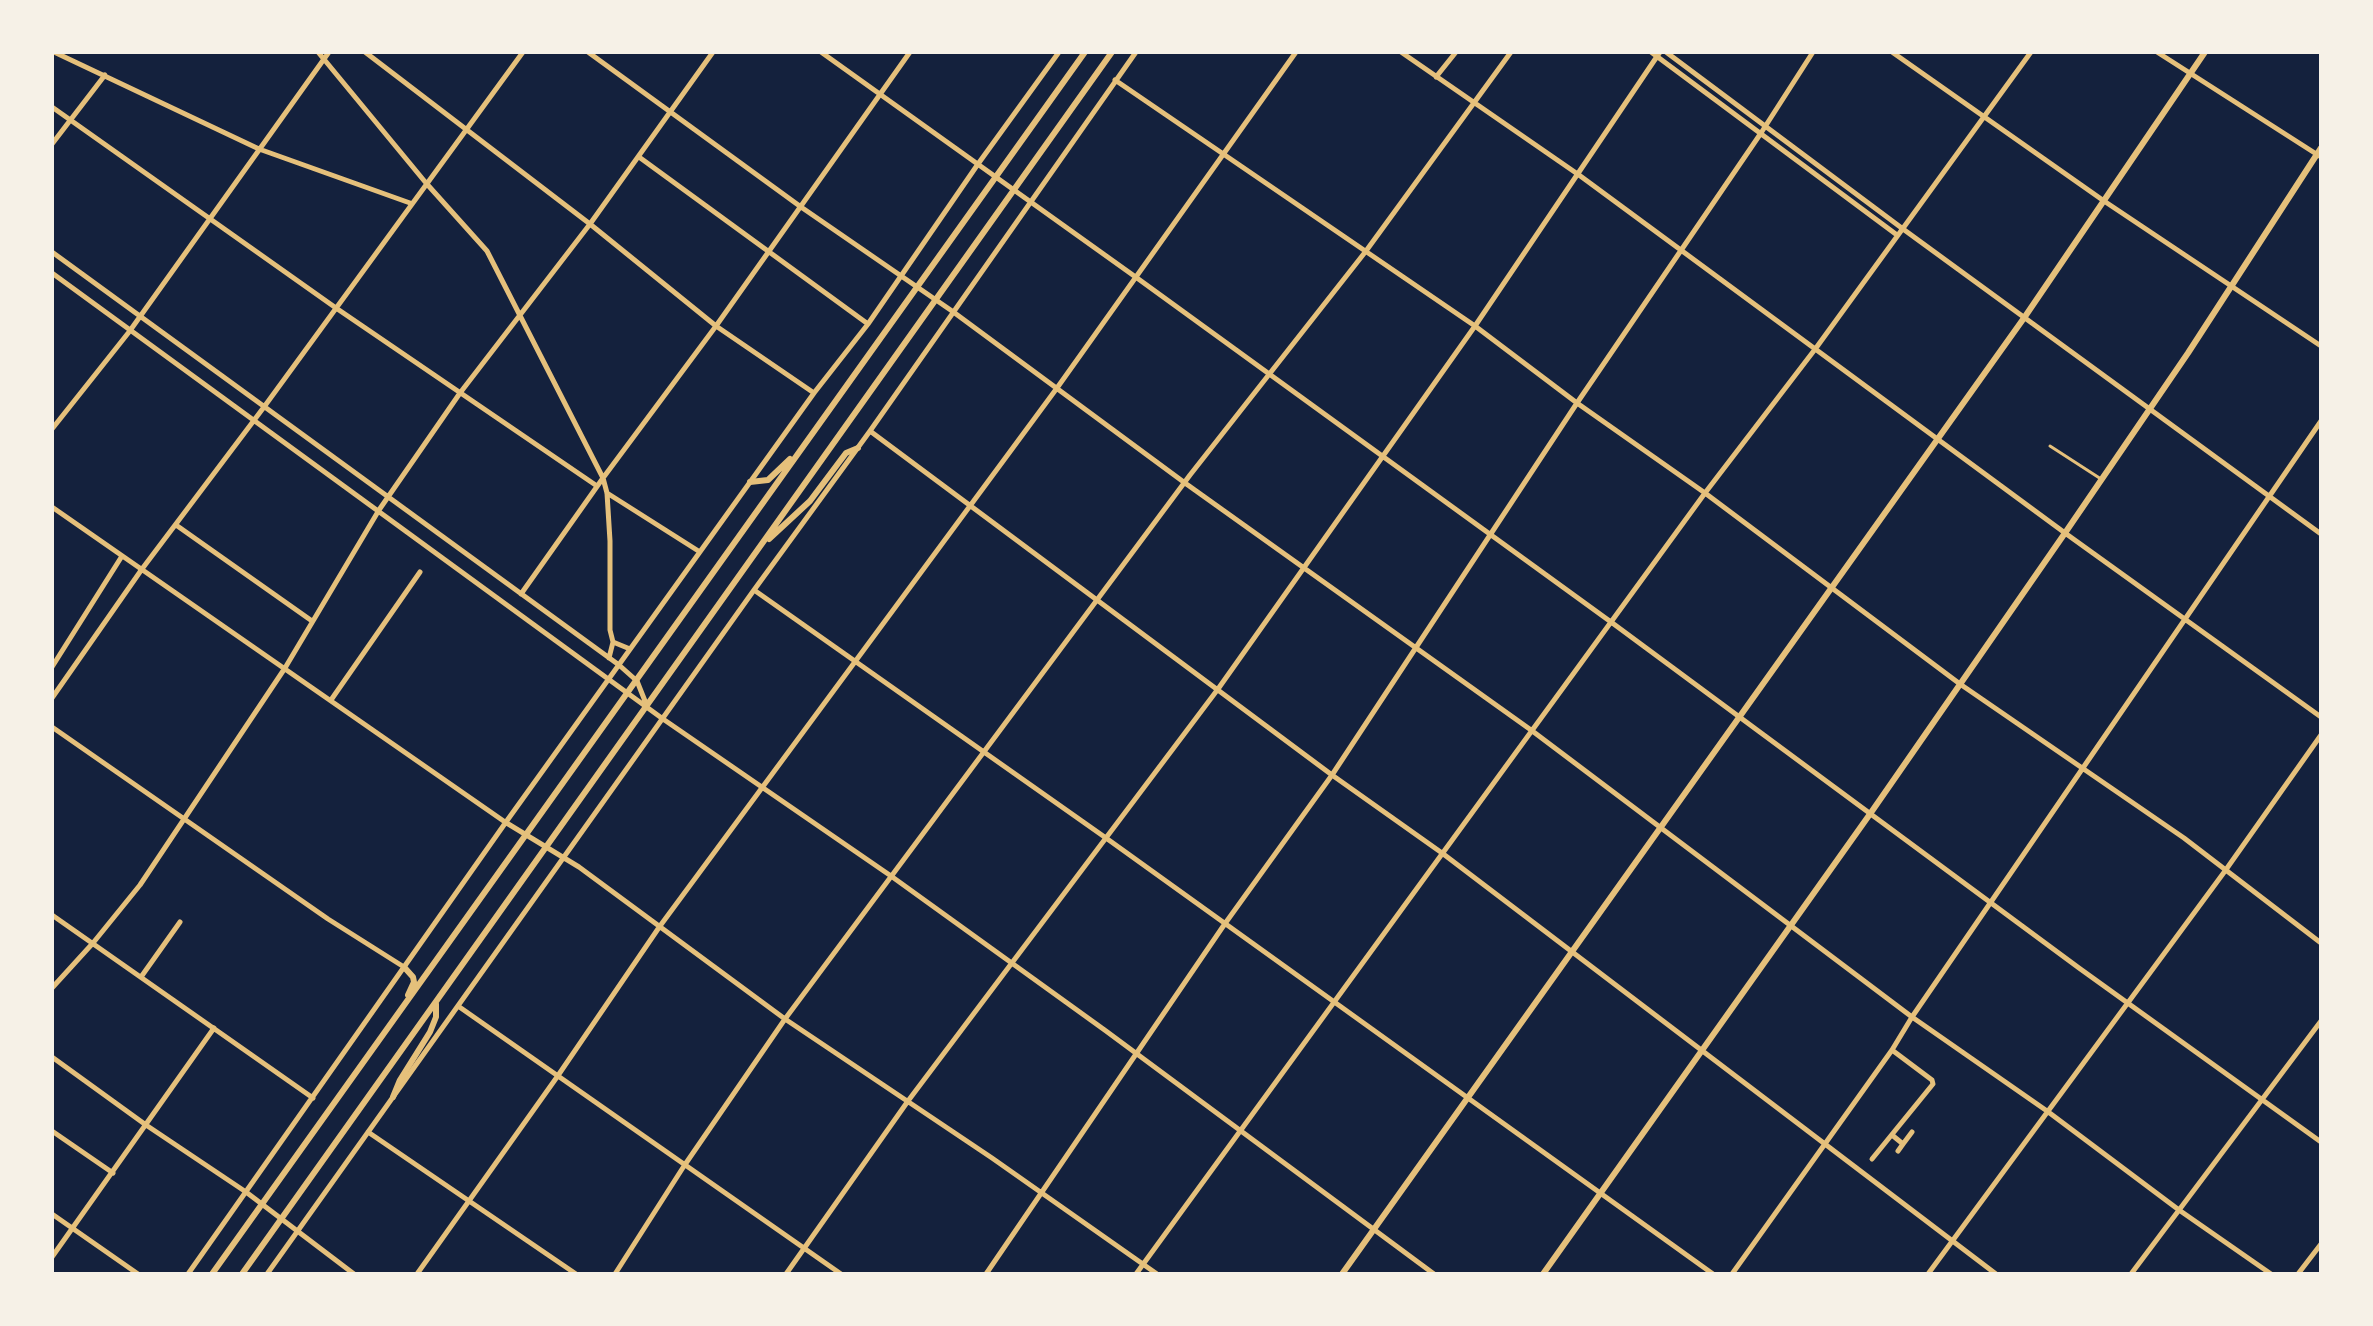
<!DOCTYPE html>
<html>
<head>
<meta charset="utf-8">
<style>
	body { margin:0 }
	#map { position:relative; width:2373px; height:1326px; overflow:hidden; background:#14213d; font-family:"Sofia Sans Condensed",sans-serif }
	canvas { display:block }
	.frame { position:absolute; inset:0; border:54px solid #f6f1e7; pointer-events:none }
</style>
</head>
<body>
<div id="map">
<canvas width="2373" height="1326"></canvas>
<div class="frame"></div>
</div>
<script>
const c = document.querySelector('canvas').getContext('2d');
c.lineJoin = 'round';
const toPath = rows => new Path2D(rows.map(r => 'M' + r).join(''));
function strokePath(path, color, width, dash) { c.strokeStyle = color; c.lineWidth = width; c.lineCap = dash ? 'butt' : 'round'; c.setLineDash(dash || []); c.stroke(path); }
const service = toPath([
	[2050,446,2101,479]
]);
const minor = toPath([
	[54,52,259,149,410,203],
	[318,52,426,183,487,251,603,478,607,493,610,541,610,630,613,642,609,658],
	[365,52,590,224,716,326,814,393],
	[588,52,801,207,952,311,1185,483,1531,730,1912,1017,2047,1111,2179,1210,2271,1274],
	[821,52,1137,278,1611,622,2079,968,2321,1142],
	[1401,52,1579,175,2065,533,2321,717],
	[1651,52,1897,235],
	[1666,52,1903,229,2321,534],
	[1892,52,2104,201,2321,346],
	[2157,52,2321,157],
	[1436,77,1456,52],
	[1115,80,1475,326,1577,403,1705,493,1960,684,2184,838,2321,943],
	[52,107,336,308,597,486],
	[52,144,105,75],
	[639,157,868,324],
	[52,252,619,665,637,681,647,706],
	[52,273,663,719,891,876,1106,1031,1434,1274],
	[52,429,129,332,329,52],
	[870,431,1332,775,1442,853,1996,1274],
	[607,493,700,552],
	[52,507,505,822,579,867,785,1019,992,1158,1157,1274],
	[176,525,312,621],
	[754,590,1106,838,1713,1274],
	[521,594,603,478,716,326,910,52],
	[613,642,630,649],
	[52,667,122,556],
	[52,698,142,569,264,407,523,52],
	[331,700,420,572],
	[52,727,328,919,404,967],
	[52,915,313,1098],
	[141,977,180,922],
	[52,988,93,943,140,885,285,668,379,510,460,393,590,224,713,52],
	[458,1006,841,1274],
	[52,1057,146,1125,246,1192,354,1274],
	[52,1131,113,1173],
	[368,1132,576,1274],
	[1892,1135,1903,1144,1912,1132],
	[1898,1151,1903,1144],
	[1872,1159,1933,1084,1932,1080,1892,1050],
	[52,1214,138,1274],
	[52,1257,214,1028],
	[188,1274,506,822,814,393,868,324,978,164,1059,52],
	[267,1274,754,590,870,431,1136,52],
	[417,1274,557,1077,660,926,1057,388,1296,52],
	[615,1274,684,1166,785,1019,1190,475,1366,251,1511,52],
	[786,1274,908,1101,1218,689,1475,326,1660,52],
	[986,1274,1224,925,1332,775,1577,403,1761,133,1813,52],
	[1136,1274,1705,493,1816,348,2031,52],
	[1732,1274,1892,1050,1912,1017,2321,421],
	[1928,1274,2225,871,2321,735],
	[2131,1274,2321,1021],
	[2298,1274,2321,1244]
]);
const tertiary = toPath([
	[750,482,768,480,790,459],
	[769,539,810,501,846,453,858,448],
	[404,967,413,977,414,982,408,995],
	[393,1097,400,1080,430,1032,436,1017,436,1004],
	[212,1274,1085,52],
	[242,1274,1112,52],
	[1342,1274,2024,318,2205,52],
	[1543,1274,1870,814,2065,533,2188,353,2321,148]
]);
strokePath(service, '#e5c07b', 3);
strokePath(minor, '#e5c07b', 5);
strokePath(tertiary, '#e5c07b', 6);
</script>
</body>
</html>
